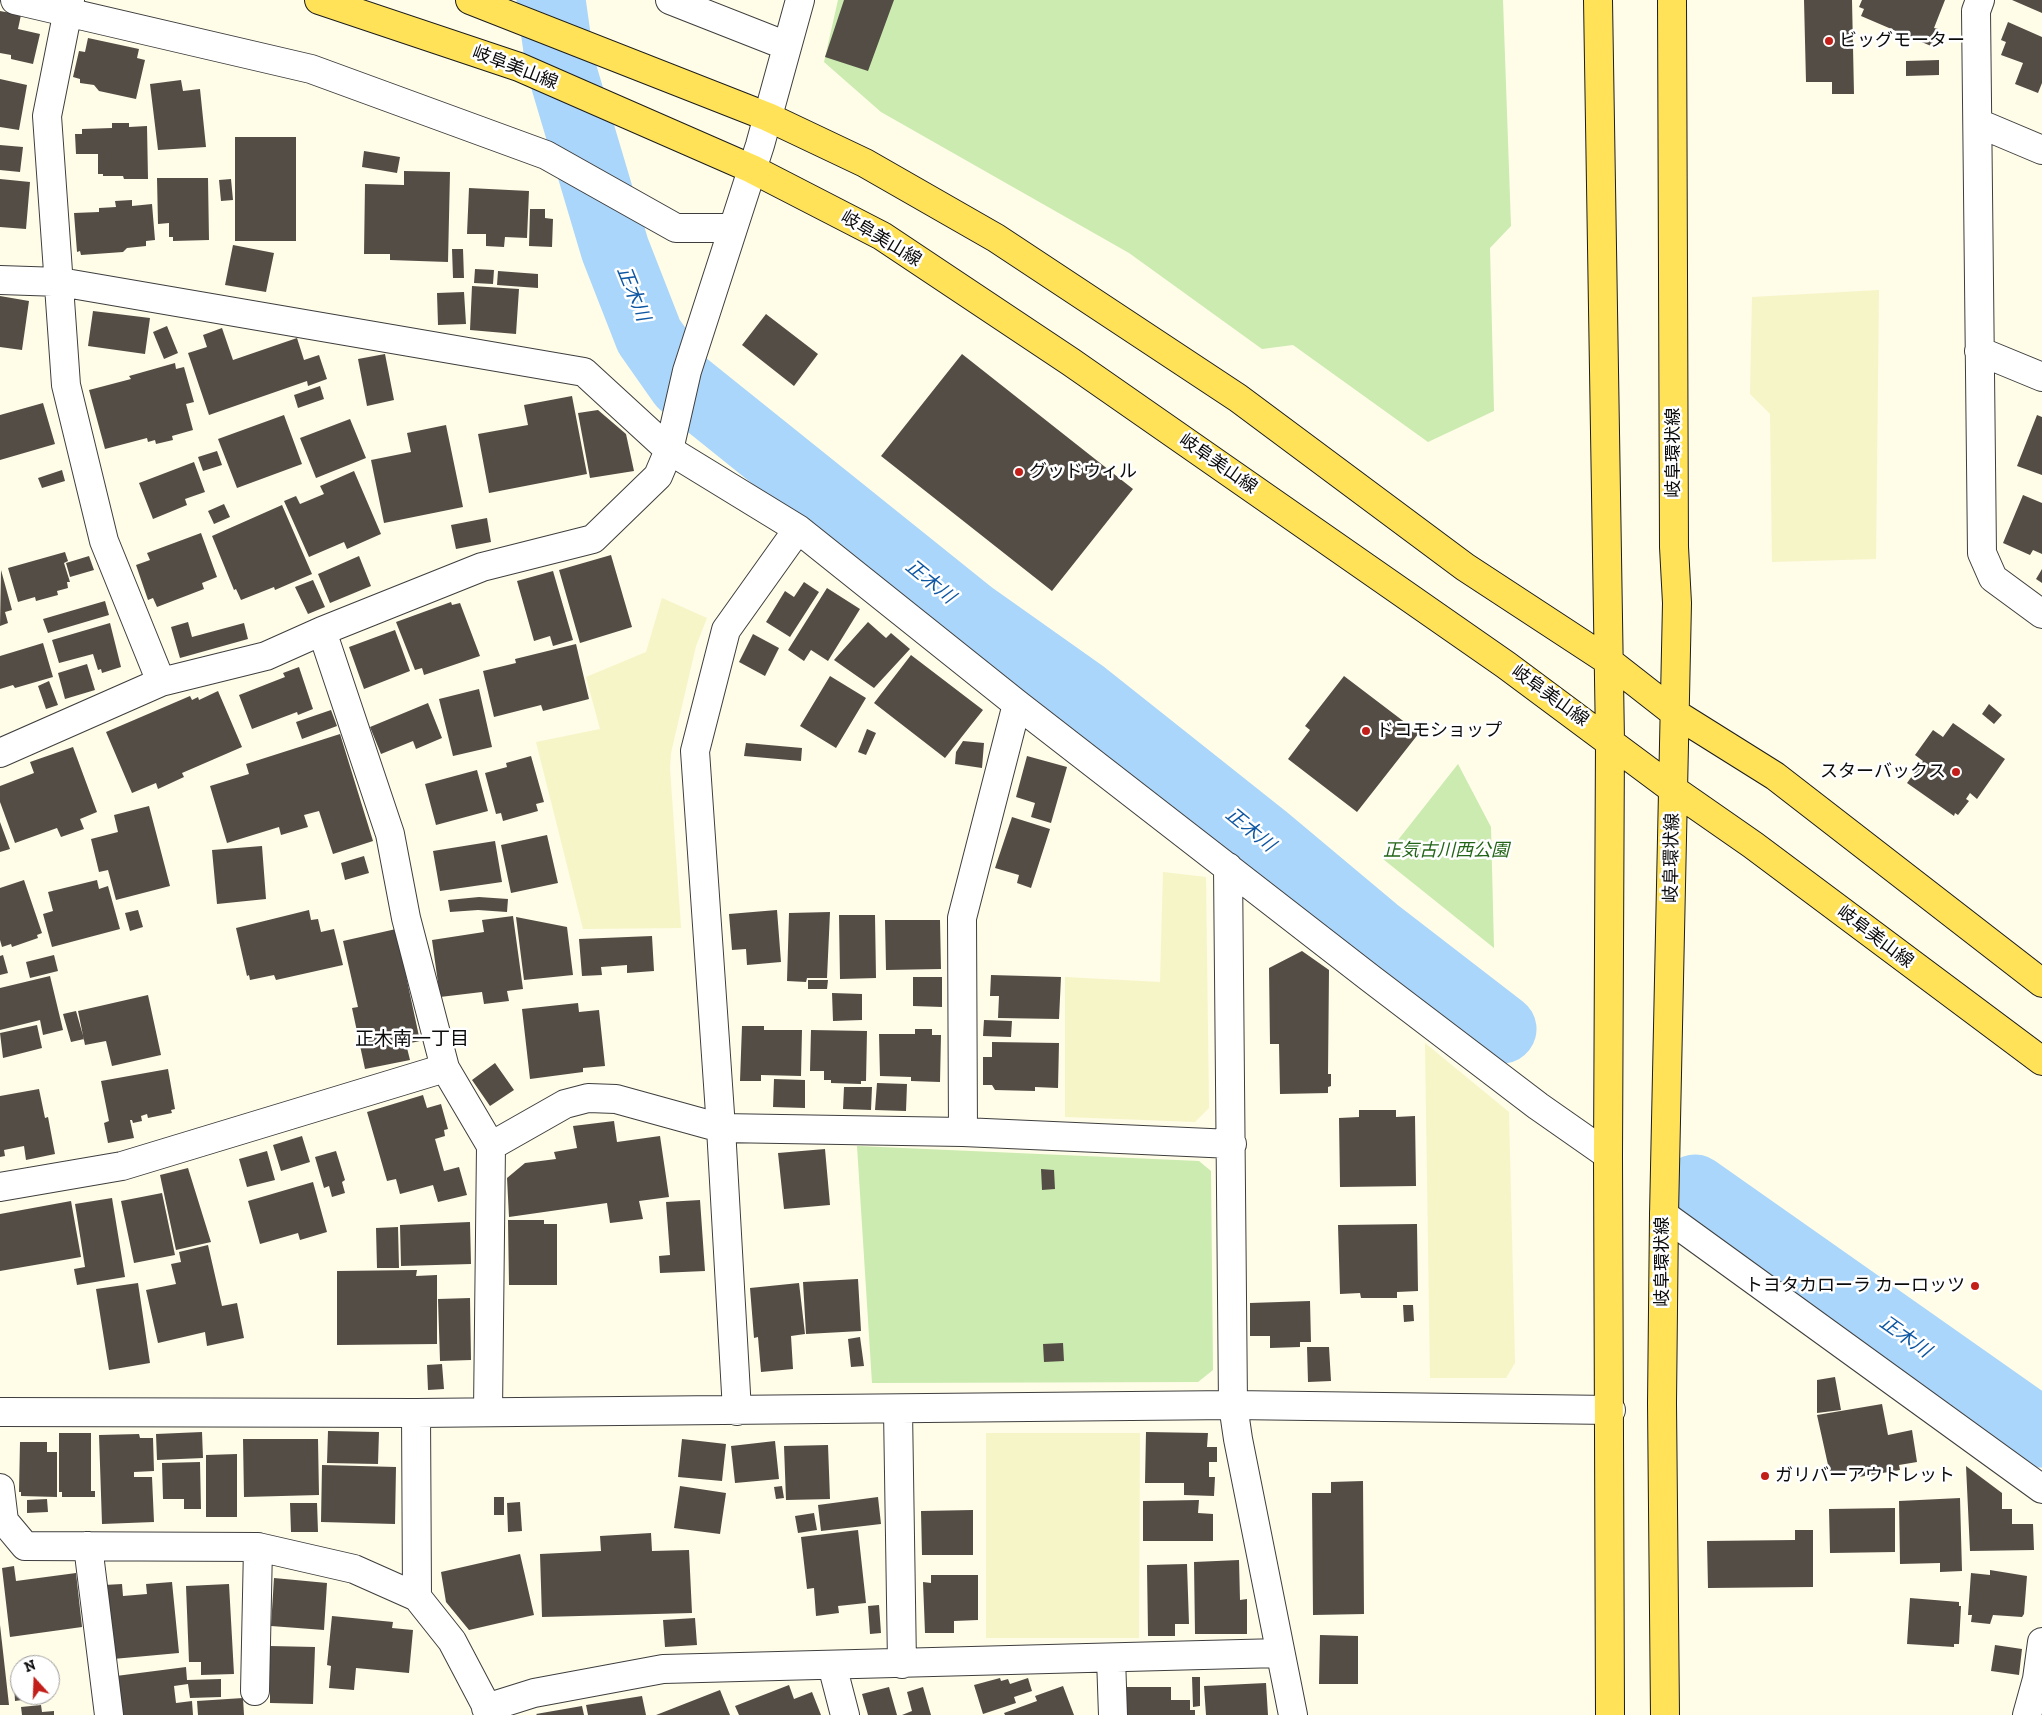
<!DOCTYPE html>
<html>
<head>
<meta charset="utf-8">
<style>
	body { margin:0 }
	#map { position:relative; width:2042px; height:1715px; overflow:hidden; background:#fffce8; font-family:"Zilla Slab",serif }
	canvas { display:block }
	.north { position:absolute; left:10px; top:1655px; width:50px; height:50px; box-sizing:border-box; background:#fff; border:1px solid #9d9d9d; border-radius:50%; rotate:340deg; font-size:14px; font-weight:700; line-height:20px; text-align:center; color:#0b0b0b }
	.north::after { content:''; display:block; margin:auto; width:18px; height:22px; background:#c21f1b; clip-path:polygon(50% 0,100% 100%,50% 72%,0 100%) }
</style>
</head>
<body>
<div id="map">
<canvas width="2042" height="1715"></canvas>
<div class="north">N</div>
</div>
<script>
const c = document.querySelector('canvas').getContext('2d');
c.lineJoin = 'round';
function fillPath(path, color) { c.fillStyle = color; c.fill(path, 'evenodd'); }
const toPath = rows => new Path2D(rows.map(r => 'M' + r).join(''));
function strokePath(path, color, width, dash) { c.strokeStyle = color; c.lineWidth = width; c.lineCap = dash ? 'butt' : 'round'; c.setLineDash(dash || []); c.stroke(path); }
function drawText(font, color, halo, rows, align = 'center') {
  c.font = font + ' "Zilla Slab","Noto Sans JP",serif'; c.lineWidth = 5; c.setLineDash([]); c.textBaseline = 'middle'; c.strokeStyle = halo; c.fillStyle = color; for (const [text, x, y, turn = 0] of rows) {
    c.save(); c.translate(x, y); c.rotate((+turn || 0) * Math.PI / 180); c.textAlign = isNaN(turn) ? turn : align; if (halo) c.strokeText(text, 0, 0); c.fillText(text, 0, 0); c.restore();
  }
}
const farmland = toPath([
	[1879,290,1876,559,1772,562,1770,414,1750,394,1752,297],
	[662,598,707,618,696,646,671,753,670,768,681,928,583,929,536,742,600,729,586,677,646,652],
	[1163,872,1206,877,1209,1108,1195,1122,1065,1117,1065,977,1160,982],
	[1425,1043,1509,1112,1515,1363,1506,1378,1430,1378],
	[986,1433,1140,1433,1139,1638,986,1638]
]);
const green = toPath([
	[838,0,1503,0,1511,226,1490,248,1494,411,1428,442,1293,345,1262,349,1129,253,881,112,824,62],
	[1458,764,1491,827,1494,948,1383,859],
	[857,1146,1199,1161,1211,1171,1213,1370,1198,1382,872,1383]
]);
const river = toPath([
	[551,0,560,64,615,249,649,336,682,383,971,615,1084,695,1264,838,1375,931,1502,1029],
	[1695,1189,2042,1433]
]);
const building = toPath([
	[844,0,894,0,868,71,825,57],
	[1804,0,1852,0,1854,94,1832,94,1832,82,1806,82],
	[1862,0,1945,0,1934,28,1938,29,1931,46,1861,16,1864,9,1859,7],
	[2012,0,2042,0,2042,13],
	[0,11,21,15,18,29,40,34,33,64,11,59,11,55,0,53],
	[2008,22,2042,37,2042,83,2038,93,2015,84,2023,63,2001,55,2006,42,2001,40],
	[88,38,139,49,137,58,145,60,136,99,99,91,94,85,80,83,80,79,73,77,79,51,85,52],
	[1939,60,1939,75,1906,76,1906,61],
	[0,79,27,85,19,130,0,127],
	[181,80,183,91,200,89,206,147,158,150,150,84],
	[112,123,129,123,129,127,147,126,148,179,124,179,123,176,103,176,103,174,98,174,98,154,76,154,75,134,82,134,82,129,112,128],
	[235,137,296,137,296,241,235,241],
	[0,145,23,147,20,172,0,170],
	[364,151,400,157,397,173,362,167],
	[404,171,450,172,448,262,390,260,390,254,364,254,365,184,404,185],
	[157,178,208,178,209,240,173,241,173,237,169,237,169,223,158,224],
	[0,179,30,182,26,229,0,227],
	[231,179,233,200,221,201,219,180],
	[469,188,529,191,527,238,505,237,504,247,486,246,486,234,467,234],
	[132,200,132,206,152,204,155,240,146,241,146,246,127,248,123,252,81,255,80,251,77,252,74,213,99,212,99,208,116,207,115,201],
	[530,209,545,209,545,218,553,219,552,247,529,246],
	[233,245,274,253,266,292,225,285],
	[452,249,463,249,464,278,453,278],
	[475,269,494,270,493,284,474,283],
	[498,271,538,274,538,288,497,285],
	[472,286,519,289,516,334,470,330],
	[464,292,466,324,438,325,437,293],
	[0,296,29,301,22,350,0,347],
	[93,311,150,318,145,354,88,346],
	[766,314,818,354,794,386,742,345],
	[167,326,178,353,164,359,153,332],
	[222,328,233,360,297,338,304,360,319,355,327,379,308,386,307,381,209,415,188,353,207,347,203,335],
	[385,354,394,400,367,406,358,359],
	[962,354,1133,489,1052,591,881,456],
	[175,363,176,369,184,367,194,402,186,404,193,430,172,436,173,440,156,444,155,440,148,442,147,438,105,449,89,390,131,379,129,376],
	[320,386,324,399,298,408,294,395],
	[572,396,587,474,489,493,478,434,528,425,524,405],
	[43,403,55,444,0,460,0,415],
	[598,410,626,434,634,471,590,478,578,413],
	[284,415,302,464,237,488,218,439],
	[2037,415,2042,417,2042,475,2017,466],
	[350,419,366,458,316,478,300,438],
	[446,425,463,507,384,523,371,460,411,452,407,433],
	[217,451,222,465,203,471,198,457],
	[194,462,205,492,185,499,187,505,153,519,139,483],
	[62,470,65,481,42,488,38,478],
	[354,471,381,534,347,549,344,542,309,557,284,501,296,496,300,504,324,494,320,486],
	[2023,495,2042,503,2042,554,2033,550,2030,555,2003,543],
	[224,504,230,517,214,524,208,511],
	[282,505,312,574,275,590,274,587,241,600,236,589,234,590,212,536],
	[487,518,491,542,456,549,451,525],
	[201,533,217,577,202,583,204,589,157,607,153,598,148,600,136,565,150,560,147,553],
	[65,552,68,561,64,563,70,582,67,582,68,588,57,591,58,595,36,601,35,597,18,602,8,568],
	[611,555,632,627,580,643,559,570],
	[89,556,94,570,70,577,66,563],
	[359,556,371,586,330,603,318,574],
	[2042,569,2042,583,2036,579],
	[1,570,12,610,5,612,8,623,0,626],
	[553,571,573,640,553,646,550,636,534,641,517,581],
	[313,580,325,607,308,614,295,587],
	[804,582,819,592,790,637,766,622,785,591,794,597],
	[827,588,860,609,828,661,811,650,804,661,788,650],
	[105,601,109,615,48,633,43,619],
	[451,602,452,605,460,603,480,656,424,675,422,668,415,670,396,622],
	[188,622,192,637,244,623,248,639,180,658,171,627],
	[868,622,886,638,891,633,910,649,874,688,834,660],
	[110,623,121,667,102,673,101,669,98,670,93,654,59,663,52,640],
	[395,630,410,671,364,689,349,647],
	[753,634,779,648,765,676,739,662],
	[43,643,53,677,15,688,13,685,0,689,0,656],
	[576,644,589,699,543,711,541,705,494,717,483,671,516,663,515,659],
	[911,655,983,710,945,758,874,703],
	[87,664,95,690,65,699,58,673],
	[299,667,313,709,298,715,297,712,252,729,239,695,285,677,283,673],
	[830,676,866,698,836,748,800,726],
	[1344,676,1419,733,1357,812,1288,759,1310,730,1305,726],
	[49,681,58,705,46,709,38,686],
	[479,689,492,747,453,756,439,699],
	[218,691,242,747,182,773,184,777,158,789,156,783,132,793,106,732,190,696,192,700,198,697,199,700],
	[428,703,442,738,416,749,413,741,381,754,370,727],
	[1989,704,2002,715,1994,724,1982,714],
	[331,710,337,726,302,739,296,722],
	[1953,723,2005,759,1977,799,1970,793,1966,799,1969,801,1958,815,1955,813,1954,816,1907,783,1923,761,1915,755,1933,730,1943,737],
	[867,729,876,733,866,755,858,752],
	[340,734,373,841,333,854,319,811,304,815,308,827,281,835,279,827,227,843,210,786,249,774,246,764],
	[963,741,984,743,982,768,955,764,956,752],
	[746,743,802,748,801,761,744,756],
	[73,747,97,812,80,819,84,829,61,837,57,828,15,843,0,802,0,786,34,773,30,762],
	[531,756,544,802,536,804,538,811,503,821,501,813,496,814,485,773,507,767,506,763],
	[1027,756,1067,767,1051,823,1031,817,1035,803,1016,797],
	[477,770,488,811,436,825,425,784],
	[149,806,170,886,116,900,108,870,99,872,91,839,118,832,114,815],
	[1012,817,1050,829,1031,888,1017,883,1019,875,995,868],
	[0,822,10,849,0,852],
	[547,835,558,883,511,893,501,845],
	[495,841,502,882,440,891,433,851],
	[262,846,266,899,217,904,212,850],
	[364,856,369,873,345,880,341,863],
	[24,880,42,933,37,935,38,938,12,947,11,944,2,947,0,940,0,888],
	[97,880,99,889,108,886,120,929,52,947,43,914,53,911,48,892],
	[479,897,508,899,507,912,478,910,450,912,448,900],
	[138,910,143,927,130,931,125,913],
	[309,910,311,920,318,919,321,932,334,929,343,965,276,980,274,975,250,980,249,975,247,976,236,928],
	[777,910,781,962,747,965,746,949,732,950,729,914],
	[830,912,827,978,807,978,806,982,787,981,789,913],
	[839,915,875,915,876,978,840,979],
	[513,916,523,989,507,991,509,1001,484,1004,482,992,440,997,432,940,484,932,482,920],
	[516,917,567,927,573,975,524,980],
	[885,920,940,920,941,969,886,970],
	[396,929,420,1041,406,1044,410,1060,365,1069,352,1008,358,1007,343,941],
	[652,936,654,971,627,973,627,965,601,967,602,975,582,976,579,939],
	[1302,951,1329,970,1328,1074,1331,1074,1331,1086,1328,1087,1328,1093,1280,1094,1279,1044,1270,1044,1269,968],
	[3,955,8,973,0,975,0,956],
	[54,955,58,971,30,978,26,962],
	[991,975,1061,977,1059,1019,998,1018,999,996,990,996],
	[50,976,63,1030,43,1035,40,1020,0,1030,0,988],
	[913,977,942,977,942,1007,913,1006],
	[808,980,828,980,827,989,808,989],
	[832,993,862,994,862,1020,833,1021],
	[148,995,161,1055,112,1066,106,1041,85,1045,78,1011],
	[578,1003,579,1012,599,1010,605,1066,583,1068,583,1072,530,1079,522,1009],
	[76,1011,84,1039,71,1042,63,1014],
	[984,1020,1012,1021,1011,1037,983,1036],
	[37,1025,42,1048,3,1058,0,1033],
	[742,1026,764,1026,764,1030,802,1030,801,1076,761,1075,761,1081,740,1081],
	[915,1029,932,1029,932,1035,941,1035,940,1082,911,1081,911,1077,880,1076,879,1034,915,1034],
	[811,1030,867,1031,866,1081,861,1081,861,1084,831,1083,831,1080,824,1080,824,1071,810,1071],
	[992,1042,1059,1043,1058,1088,1035,1087,1035,1091,995,1090,992,1085,983,1085,983,1057,992,1057],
	[495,1063,514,1090,490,1106,472,1080],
	[168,1069,175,1109,171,1110,172,1113,148,1118,147,1114,141,1116,142,1121,133,1123,132,1120,130,1120,134,1138,108,1143,104,1123,109,1121,101,1081],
	[774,1079,805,1080,805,1108,773,1107],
	[877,1083,907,1084,906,1111,875,1110],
	[844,1087,872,1087,871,1110,843,1109],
	[39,1089,45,1118,48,1117,55,1154,26,1160,24,1146,4,1150,5,1156,0,1157,0,1096],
	[423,1095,427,1108,441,1104,448,1129,444,1130,445,1136,435,1139,444,1171,459,1167,467,1195,438,1202,433,1185,400,1194,396,1179,387,1181,367,1112],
	[1359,1110,1396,1110,1396,1117,1415,1116,1416,1186,1340,1187,1339,1118,1359,1117],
	[614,1121,617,1142,660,1136,669,1197,639,1201,643,1219,610,1223,607,1203,509,1217,507,1178,525,1163,556,1159,554,1152,577,1148,573,1126],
	[302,1136,310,1162,281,1171,273,1145],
	[825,1149,830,1205,784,1209,778,1153],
	[267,1151,275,1180,247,1187,239,1159],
	[336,1151,345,1180,342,1182,345,1193,332,1197,329,1186,324,1188,315,1157],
	[188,1168,211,1242,176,1250,160,1175],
	[1041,1169,1054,1170,1055,1189,1042,1190],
	[313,1182,327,1232,300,1240,298,1233,260,1244,248,1201],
	[162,1193,175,1255,134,1263,121,1201],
	[112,1198,125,1277,77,1285,74,1269,85,1267,75,1204],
	[700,1200,705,1271,660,1273,659,1256,670,1255,666,1202],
	[71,1201,81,1257,0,1271,0,1214],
	[508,1220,544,1220,544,1224,557,1224,557,1285,509,1285],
	[470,1222,471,1264,401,1266,400,1225],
	[1417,1224,1418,1291,1397,1292,1397,1298,1361,1298,1360,1293,1340,1294,1338,1225],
	[398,1227,399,1268,377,1268,376,1228],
	[208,1245,222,1306,237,1303,244,1338,207,1346,205,1332,158,1343,146,1290,176,1284,171,1264,181,1262,179,1252],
	[417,1270,416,1276,437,1275,437,1344,337,1345,337,1271],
	[858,1279,861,1331,806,1334,803,1282],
	[138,1283,150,1363,109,1370,96,1289],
	[799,1283,805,1334,791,1336,793,1369,761,1372,758,1337,754,1338,750,1288],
	[470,1298,471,1360,440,1361,438,1299],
	[1310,1301,1311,1342,1300,1342,1300,1347,1270,1348,1270,1336,1250,1336,1250,1303],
	[1403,1305,1413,1305,1414,1321,1404,1322],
	[860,1337,864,1366,851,1367,848,1339],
	[1063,1343,1064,1361,1044,1362,1043,1344],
	[1307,1347,1329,1347,1331,1381,1308,1382],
	[442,1364,444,1389,428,1390,427,1365],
	[1835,1377,1841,1410,1817,1413,1817,1380],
	[1882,1404,1888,1435,1912,1430,1917,1462,1899,1465,1900,1470,1859,1477,1858,1469,1830,1474,1817,1415],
	[328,1431,379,1432,378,1464,327,1463],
	[202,1432,203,1458,157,1460,156,1434],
	[1146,1432,1208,1433,1207,1447,1217,1447,1217,1462,1209,1462,1209,1477,1215,1477,1214,1496,1184,1495,1184,1483,1145,1483],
	[59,1433,91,1433,91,1491,95,1491,95,1497,62,1497,62,1492,59,1492],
	[139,1434,140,1438,153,1438,154,1471,134,1472,134,1477,152,1477,154,1522,102,1524,99,1435],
	[243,1439,318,1439,319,1495,244,1497],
	[682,1439,726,1444,722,1481,678,1477],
	[775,1441,779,1479,735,1483,731,1446],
	[20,1442,47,1442,47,1452,57,1452,57,1497,21,1496,21,1492,19,1492],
	[828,1445,830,1499,786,1500,784,1446],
	[237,1454,237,1517,206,1517,206,1455],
	[200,1462,201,1509,184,1509,184,1499,163,1499,162,1463],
	[322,1465,396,1467,395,1524,321,1522],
	[1966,1466,2002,1493,2002,1509,2012,1509,2012,1524,2033,1524,2034,1550,1970,1551],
	[1363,1481,1364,1614,1313,1615,1312,1493,1331,1493,1331,1482],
	[680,1486,726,1493,720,1534,674,1528],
	[782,1486,784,1498,776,1499,774,1487],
	[494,1497,504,1497,504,1515,494,1515],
	[878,1497,881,1524,821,1531,818,1505],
	[1960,1498,1962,1571,1940,1572,1940,1563,1900,1564,1899,1501],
	[47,1499,48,1512,27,1513,27,1500],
	[1199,1500,1198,1513,1213,1514,1213,1541,1143,1541,1143,1501],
	[520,1502,522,1531,508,1532,507,1503],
	[290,1503,317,1503,318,1532,291,1532],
	[1895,1508,1895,1552,1830,1553,1829,1509],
	[973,1510,973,1555,922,1555,921,1511],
	[814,1513,817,1530,798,1533,795,1516],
	[858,1530,866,1603,838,1606,839,1613,816,1616,814,1588,807,1589,801,1537],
	[1795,1530,1813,1530,1813,1587,1708,1588,1707,1541,1795,1540],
	[651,1533,652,1551,689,1550,692,1613,542,1617,540,1554,601,1551,600,1536],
	[520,1554,534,1615,469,1630,446,1602,441,1572],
	[1239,1560,1240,1600,1247,1599,1247,1634,1195,1634,1194,1562],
	[1187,1564,1189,1624,1175,1624,1175,1636,1148,1636,1147,1565],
	[14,1566,16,1581,76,1573,82,1627,10,1637,2,1568],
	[1990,1570,2027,1576,2024,1614,2022,1617,1993,1615,1990,1624,1971,1622,1972,1615,1968,1615,1971,1573,1990,1575],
	[931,1575,978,1575,978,1620,954,1621,954,1633,925,1633,923,1582,931,1583],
	[274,1578,327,1583,324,1630,271,1626],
	[172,1582,179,1653,113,1659,104,1585,122,1584,123,1596,147,1594,146,1584],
	[229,1584,234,1674,201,1675,201,1662,189,1662,186,1586],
	[1910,1598,1959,1602,1959,1606,1961,1606,1959,1644,1954,1644,1954,1647,1907,1644],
	[879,1605,881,1633,870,1634,868,1606],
	[332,1616,393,1622,392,1628,413,1630,409,1673,356,1668,354,1690,329,1688,331,1666,327,1665],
	[695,1618,697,1645,665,1647,663,1620],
	[0,1625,9,1705,0,1705],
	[1320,1635,1358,1636,1358,1684,1319,1684],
	[1995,1645,2022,1649,2019,1675,1991,1671],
	[270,1646,315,1647,313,1704,270,1703],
	[186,1667,187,1680,221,1679,221,1697,190,1698,188,1684,174,1686,176,1703,192,1701,193,1715,121,1715,116,1676],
	[1192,1677,1200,1677,1200,1706,1193,1707],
	[1000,1678,1001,1681,1008,1679,1010,1684,1028,1678,1032,1691,1014,1697,1016,1703,983,1714,974,1685],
	[20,1683,20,1695,52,1696,15,1701,14,1684],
	[1266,1683,1268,1715,1206,1715,1204,1686],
	[789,1685,794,1699,812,1692,821,1715,739,1715,735,1706],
	[1063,1686,1074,1715,1005,1715,1004,1713,1037,1701,1035,1696],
	[889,1687,897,1715,868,1715,862,1694],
	[923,1687,931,1715,902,1715,912,1711,907,1692],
	[1122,1687,1171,1687,1171,1700,1190,1700,1190,1710,1195,1710,1195,1715,1123,1715],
	[720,1690,730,1715,656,1715],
	[642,1696,646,1715,588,1715,586,1705],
	[243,1698,244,1715,198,1715,197,1701],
	[41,1705,42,1712,54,1711,54,1715,22,1715,21,1707],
	[582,1706,584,1715,537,1715,536,1714]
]);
const street = toPath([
	[15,0,311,69,546,155,676,228,732,228],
	[70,0,47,116,66,385,104,541,161,682],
	[670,0,787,46],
	[1980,0,1976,11,1982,553,1993,578,2042,614],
	[1978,123,2042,150],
	[0,280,60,282,584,372,669,450,798,529,1017,704,1370,978,1538,1106,1608,1155],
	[1979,351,2042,377],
	[322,631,390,834,406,918,445,1068,491,1146,488,1411],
	[0,753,161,682,266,656,322,631,482,567,593,539,658,476,669,450,687,371,760,145,800,0],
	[1228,867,1233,1405,1238,1439,1293,1715],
	[963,1132,962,918,1017,704],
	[491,1146,565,1104,588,1098,616,1099,721,1128,963,1132,1232,1144],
	[0,1187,122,1166,445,1068],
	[1664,1215,2042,1489],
	[898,1410,902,1664],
	[737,1411,721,1128,695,751,726,630,798,529],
	[0,1412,416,1413,1233,1405,1611,1410],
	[416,1413,417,1597,452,1641,491,1715],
	[0,1488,4,1521,25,1546,258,1547,354,1569,417,1597],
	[88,1546,109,1715],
	[1111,1658,1113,1715],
	[832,1665,845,1715],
	[255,1691,258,1547],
	[486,1708,534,1693,663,1669,1280,1653],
	[2027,1715,2037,1679,2042,1642]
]);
const primary = toPath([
	[319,0,519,67,752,169,882,236,1071,362,1506,665,1674,790,1753,845,2042,1061],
	[470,0,768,117,865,163,996,238,1238,398,1465,567,1607,660,1676,714,1775,776,2042,983],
	[1598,0,1610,740,1608,1155,1610,1715],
	[1665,1715,1662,1403,1664,1215,1677,603,1674,547,1672,0]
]);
const markers = [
	[1829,41,5,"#c21f1b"],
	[1019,472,5,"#c21f1b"],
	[1366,731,5,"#c21f1b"],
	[1956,772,5,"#c21f1b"],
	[1975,1286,5,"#c21f1b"],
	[1765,1476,5,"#c21f1b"]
];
const poiNames = [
	["ビッグモーター",1839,41],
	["グッドウィル",1029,472],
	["ドコモショップ",1376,731],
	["スターバックス",1946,772,"right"],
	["トヨタカローラ カーロッツ",1965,1286,"right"],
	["ガリバーアウトレット",1775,1476]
];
const streetNames = [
	["岐阜美山線",515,68,21],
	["岐阜美山線",881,239,31],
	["岐阜環状線",1674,453,-90],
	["岐阜美山線",1218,464,35],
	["岐阜美山線",1550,696,36],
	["岐阜環状線",1672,858,-89],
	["岐阜美山線",1875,937,37],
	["岐阜環状線",1663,1262,-90]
];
const parkNames = [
	["正気古川西公園",1446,851]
];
const waterNames = [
	["正木川",633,294,68],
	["正木川",930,582,39],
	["正木川",1250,830,39],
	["正木川",1905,1337,35]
];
const neighbourhoodNames = [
	["正木南一丁目",412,1040]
];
fillPath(farmland, '#f6f5c7');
fillPath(green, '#cbebb0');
strokePath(river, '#a9d6fa', 69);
fillPath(building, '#544d46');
strokePath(street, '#3e3e3e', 30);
strokePath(primary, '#1c1c1c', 30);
strokePath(street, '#fff', 28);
strokePath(primary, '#ffe258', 28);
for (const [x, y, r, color] of markers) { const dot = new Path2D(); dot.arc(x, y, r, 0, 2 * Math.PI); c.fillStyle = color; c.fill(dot); strokePath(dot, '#fff', 2); }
drawText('18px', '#0b0b0b', '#fff', poiNames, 'left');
drawText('18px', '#0b0b0b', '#fff', streetNames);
drawText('italic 18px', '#236518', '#fff', parkNames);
drawText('italic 19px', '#0e57a3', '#fff', waterNames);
drawText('19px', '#0b0b0b', '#fff', neighbourhoodNames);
</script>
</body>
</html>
